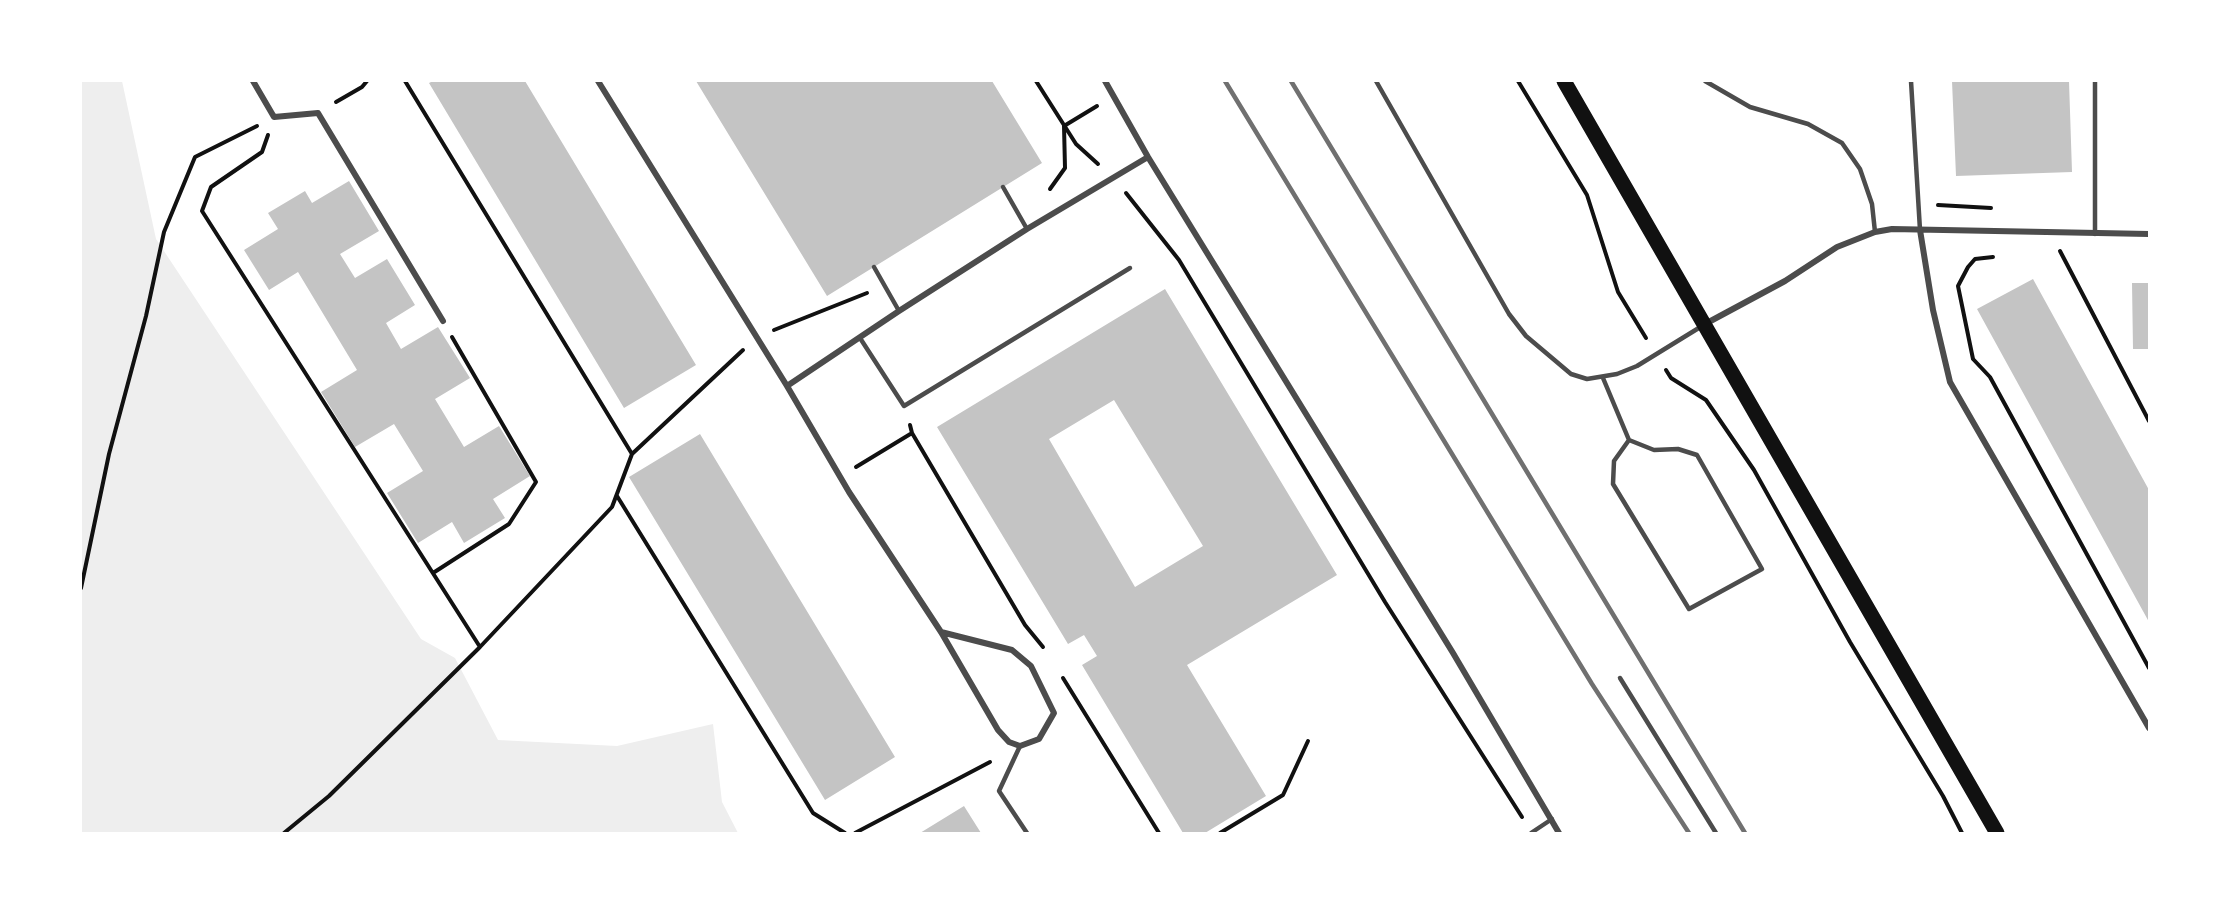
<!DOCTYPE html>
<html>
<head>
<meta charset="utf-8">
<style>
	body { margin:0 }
	#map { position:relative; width:2230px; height:914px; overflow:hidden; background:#fff; font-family:"Varela Round",sans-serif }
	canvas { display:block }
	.frame { position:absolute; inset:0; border:82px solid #fff; pointer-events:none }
</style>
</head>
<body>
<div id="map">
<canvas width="2230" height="914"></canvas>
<div class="frame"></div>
</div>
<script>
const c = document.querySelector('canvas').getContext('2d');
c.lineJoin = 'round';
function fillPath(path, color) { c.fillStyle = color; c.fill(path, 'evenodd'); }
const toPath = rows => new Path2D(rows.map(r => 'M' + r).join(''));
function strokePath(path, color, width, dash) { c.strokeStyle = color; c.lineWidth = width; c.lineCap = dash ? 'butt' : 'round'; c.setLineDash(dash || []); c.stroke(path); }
const green = toPath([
	[81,81,122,81,156,239,421,639,455,658,498,740,617,746,713,724,722,802,738,833,81,833]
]);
const building = toPath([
	[433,81,525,81,696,365,624,408,429,83],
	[696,81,992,81,1042,163,827,296],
	[1952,81,2069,81,2072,172,1956,176],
	[349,181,379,231,340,254,355,278,387,259,415,305,386,323,401,349,438,327,470,378,435,399,464,447,499,426,530,476,493,499,505,518,464,543,452,522,418,543,387,493,423,471,394,424,355,447,321,392,357,370,298,272,269,290,244,250,278,229,268,213,305,191,312,203],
	[2033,279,2149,490,2149,622,1977,309],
	[2132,283,2149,283,2149,349,2133,349],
	[1165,289,1337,575,1187,665,1266,796,1205,833,1183,833,1082,665,1097,656,1084,635,1068,644,937,427],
	[1114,400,1203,546,1135,587,1049,439],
	[700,434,895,757,825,800,629,477],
	[964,806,981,833,920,833]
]);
const path = toPath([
	[405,81,632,454],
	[1036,81,1076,144,1098,164],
	[1518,81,1587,195,1618,292,1646,338],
	[336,102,362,87,367,81],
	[268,135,262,152,211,187,202,211,480,647],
	[1050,189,1065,168,1064,126,1097,106],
	[1126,193,1179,260,1385,602,1522,817],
	[1938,205,1991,208],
	[2060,251,2149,421],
	[1993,257,1975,259,1968,267,1958,286,1973,359,1990,377,2149,668],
	[774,330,867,293],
	[1666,370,1671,378,1706,400,1754,470,1850,642,1943,796,1962,833],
	[910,425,912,433,1025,625,1043,647],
	[856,467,912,433],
	[617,496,813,813,845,833],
	[433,573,509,524,536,482,452,337],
	[81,588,109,454,146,316,164,232,195,157,257,126],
	[1063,678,1159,833],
	[284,833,329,796,480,647,612,507,632,454,743,350],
	[855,833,990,762],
	[1220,833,1283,795,1308,741]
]);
const service = toPath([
	[1376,81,1509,314,1526,336,1571,374,1587,379,1617,374,1637,366,1702,326],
	[1705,81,1750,107,1808,124,1842,143,1860,169,1872,204,1875,232],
	[1911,81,1920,230],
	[2095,81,2095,234],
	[1003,187,1027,229],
	[874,267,899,311],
	[860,338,904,406,1130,268],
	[1603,378,1629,440,1614,461,1613,484,1689,609,1762,569,1697,455,1678,449,1654,450,1629,440],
	[1620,678,1716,833],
	[1020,746,999,791,1027,833],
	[1531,833,1552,819]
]);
const minor = toPath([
	[253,81,274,117,318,113,443,321],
	[598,81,787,386,849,492,941,632,998,730,1009,742,1020,746,1039,739,1054,713,1031,666,1012,650,941,632],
	[1105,81,1148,157,1453,653,1559,833],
	[1920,230,1933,310,1950,382,2149,728],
	[1705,324,1785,281,1837,247,1875,232,1892,229,2149,234],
	[787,386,899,311,1027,229,1148,157]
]);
const primary = toPath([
	[1564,81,1997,833]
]);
const rail = toPath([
	[1225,81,1592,684,1689,833],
	[1291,81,1745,833]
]);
fillPath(green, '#eee');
fillPath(building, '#c4c4c4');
strokePath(path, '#111', 4);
strokePath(service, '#4c4c4c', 4.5);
strokePath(minor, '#4c4c4c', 6);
strokePath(primary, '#111', 15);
strokePath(rail, '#707070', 4.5);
</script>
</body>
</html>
